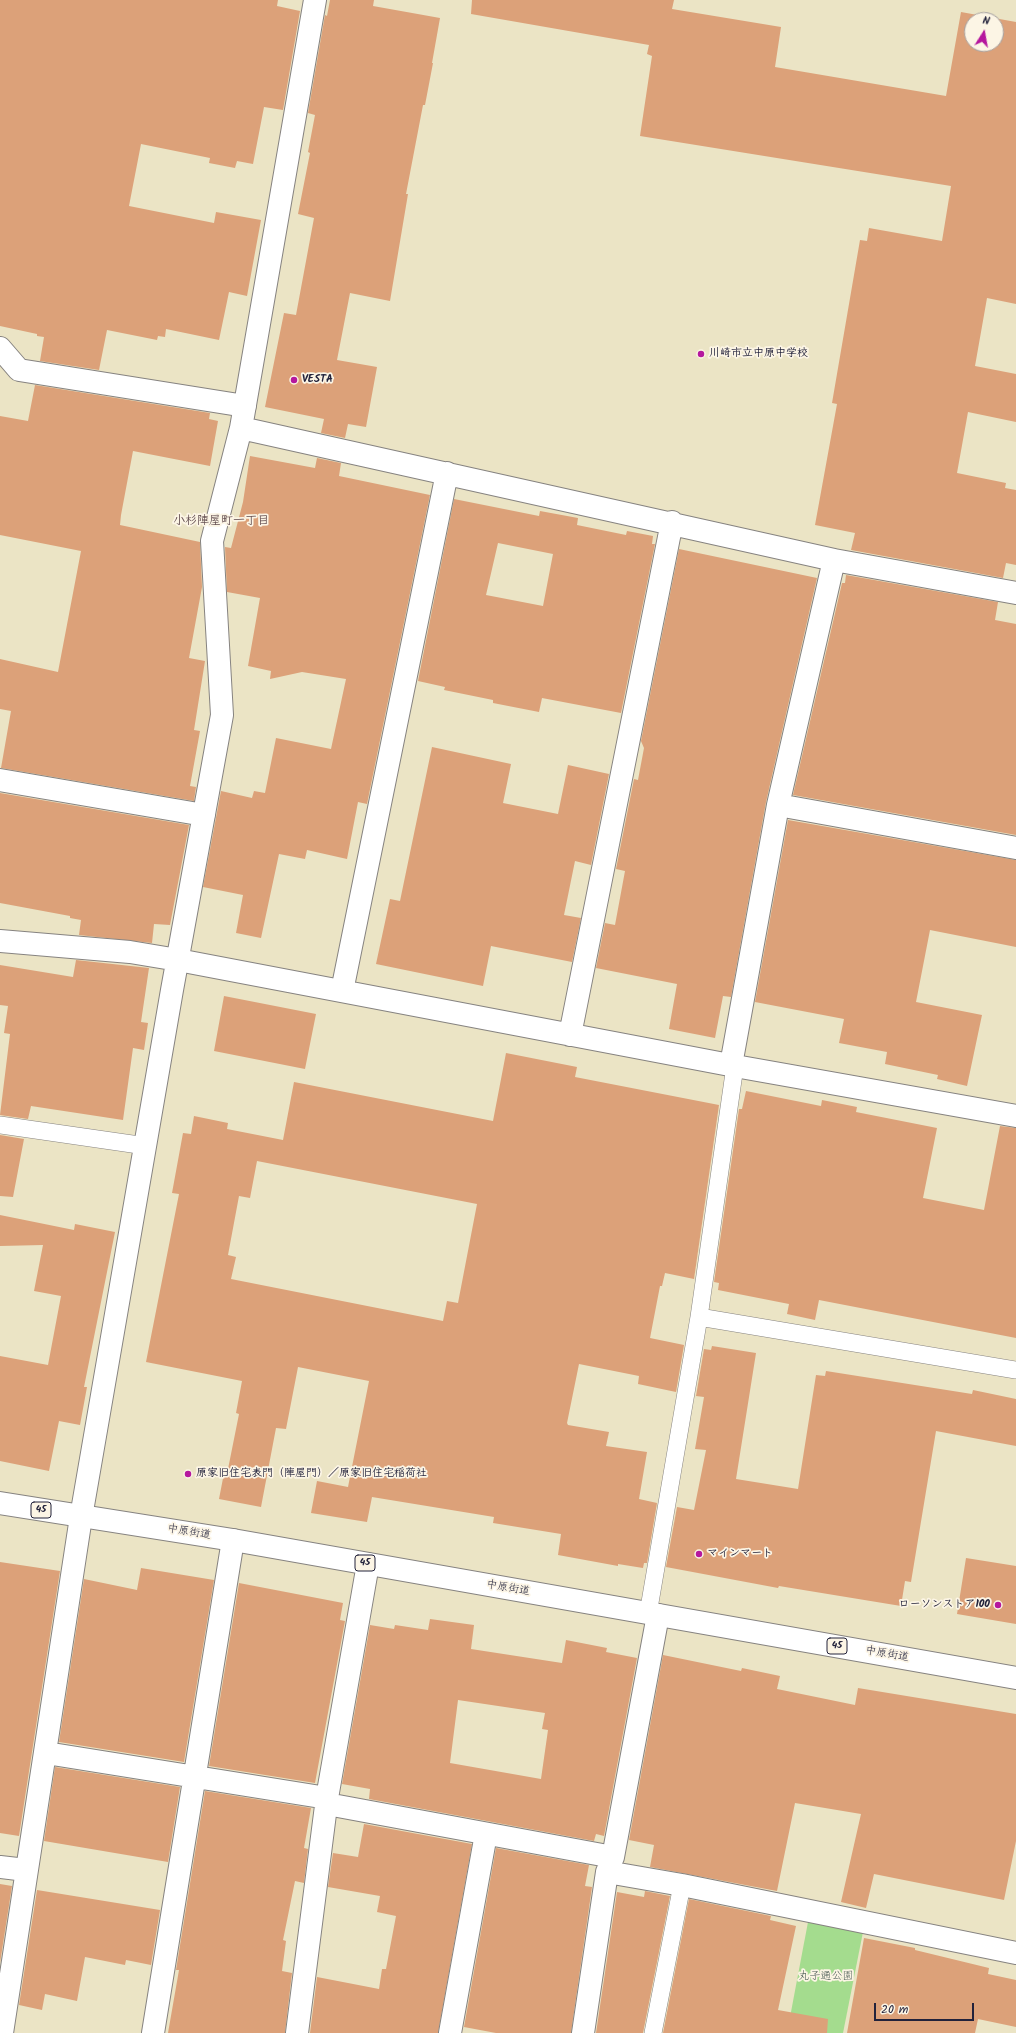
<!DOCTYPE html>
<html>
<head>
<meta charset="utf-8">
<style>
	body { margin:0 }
	#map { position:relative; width:1016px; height:2033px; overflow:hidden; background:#ebe4c5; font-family:Kalam,sans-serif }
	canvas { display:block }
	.north { position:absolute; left:964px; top:12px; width:40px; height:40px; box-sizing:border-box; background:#fcf5e5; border:1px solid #a5a1a1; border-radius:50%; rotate:11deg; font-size:11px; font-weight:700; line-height:16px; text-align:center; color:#22223b }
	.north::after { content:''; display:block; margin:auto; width:14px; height:18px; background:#b5179e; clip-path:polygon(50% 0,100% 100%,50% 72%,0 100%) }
	.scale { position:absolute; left:874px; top:2003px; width:100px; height:18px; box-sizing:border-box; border:2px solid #22223b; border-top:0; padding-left:5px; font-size:12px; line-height:14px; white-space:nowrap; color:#22223b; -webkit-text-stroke:3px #fcf5e5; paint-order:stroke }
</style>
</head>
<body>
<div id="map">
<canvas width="1016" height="2033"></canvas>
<div class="north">N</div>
<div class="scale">20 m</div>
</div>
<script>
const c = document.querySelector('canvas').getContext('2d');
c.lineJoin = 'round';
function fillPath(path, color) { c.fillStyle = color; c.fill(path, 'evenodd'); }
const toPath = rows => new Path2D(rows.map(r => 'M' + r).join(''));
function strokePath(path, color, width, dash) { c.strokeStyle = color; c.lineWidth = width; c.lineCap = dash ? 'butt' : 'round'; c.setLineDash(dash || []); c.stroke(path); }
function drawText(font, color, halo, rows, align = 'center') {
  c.font = font + ' Kalam,"Klee One",sans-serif'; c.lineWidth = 3.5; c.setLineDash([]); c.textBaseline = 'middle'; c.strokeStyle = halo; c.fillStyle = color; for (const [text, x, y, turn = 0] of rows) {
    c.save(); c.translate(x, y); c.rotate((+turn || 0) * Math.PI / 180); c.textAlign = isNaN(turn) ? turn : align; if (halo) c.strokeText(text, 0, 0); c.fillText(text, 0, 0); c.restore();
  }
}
const green = toPath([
	[808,1922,863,1932,843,2033,787,2033]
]);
const building = toPath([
	[0,0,278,0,277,6,300,11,283,110,264,107,253,164,237,161,235,168,209,163,210,158,141,144,129,206,214,223,216,212,261,220,247,296,229,292,219,340,166,329,165,337,158,336,157,340,107,330,99,370,40,361,44,337,37,336,37,334,0,326],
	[330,0,374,0,373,6,440,18,432,63,433,63,425,105,423,105,406,194,408,194,390,301,350,293,337,360,377,367,366,427,348,424,345,438,321,433,324,419,265,407,284,313,296,315,314,218,298,214,310,153,308,152,315,115,308,113,325,15,327,16],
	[472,0,674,0,672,9,781,27,775,67,946,96,961,12,1016,22,1016,304,987,298,975,366,1016,374,1016,422,968,412,957,473,1006,483,1005,488,1016,490,1016,565,1006,563,1003,578,851,550,855,533,815,525,837,404,832,403,860,240,867,241,869,228,942,241,951,186,640,136,652,56,647,54,649,45,471,14],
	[972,20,996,20,996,44,972,44],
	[35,385,210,413,209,419,218,421,210,466,133,451,121,515,120,525,200,542,202,587,189,658,205,661,194,730,200,731,190,786,196,787,194,801,1,768,11,711,0,709,0,659,58,672,81,551,0,535,0,416,28,421],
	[250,456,315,468,317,458,341,463,339,476,430,495,367,804,358,802,347,859,307,850,305,859,279,854,261,938,236,933,243,895,203,887,221,791,252,798,254,791,265,793,276,738,331,749,346,679,302,672,270,679,271,671,248,666,260,598,227,592,225,547,231,548,243,502],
	[454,499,539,516,540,511,578,518,577,525,626,535,627,531,653,536,652,544,655,544,621,713,542,698,539,712,493,703,493,700,444,690,445,687,418,681],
	[498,543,553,554,543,606,486,595],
	[679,549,817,578,766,802,731,997,723,996,715,1038,669,1029,677,984,596,968,605,923,615,925,625,871,616,869,634,779,638,780,644,748,641,741],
	[846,575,998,602,995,620,1016,624,1016,835,793,795,842,583,845,583],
	[432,747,511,764,503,803,558,814,568,765,609,774,591,865,575,861,564,915,581,918,572,962,491,946,483,986,376,964,390,899,400,901],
	[0,793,189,825,170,925,154,924,152,943,79,935,81,920,70,918,70,916,0,903],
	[788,820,1016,860,1016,947,930,930,916,1002,982,1015,967,1086,937,1079,938,1075,885,1064,887,1052,839,1043,844,1019,755,1002],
	[76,960,149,968,141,1022,148,1023,144,1050,133,1048,123,1120,31,1106,28,1119,0,1115,10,1034,4,1033,8,1006,0,1005,0,965,73,977],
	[224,996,316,1014,305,1069,214,1051],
	[506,1053,577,1067,575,1077,719,1105,694,1279,665,1273,662,1286,660,1286,650,1338,684,1345,676,1392,638,1384,639,1376,579,1364,567,1423,568,1425,609,1432,606,1446,647,1452,639,1499,657,1503,647,1563,644,1563,643,1568,618,1564,618,1566,558,1555,561,1534,493,1523,494,1517,372,1497,367,1522,311,1513,317,1481,348,1487,369,1381,298,1367,286,1429,276,1428,261,1507,219,1499,225,1468,228,1469,239,1414,236,1413,242,1381,146,1362,179,1194,172,1193,183,1133,191,1134,194,1116,228,1123,227,1129,283,1140,294,1082,493,1121],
	[257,1161,477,1204,458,1303,447,1301,443,1321,231,1279,236,1257,228,1255,239,1196,250,1198],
	[746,1091,821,1106,822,1100,857,1107,856,1112,937,1128,923,1198,984,1210,1000,1126,1016,1128,1016,1338,819,1300,815,1320,787,1314,789,1304,718,1290,719,1283,714,1282,739,1109,742,1109],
	[0,1135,24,1139,13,1197,0,1196],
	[0,1215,74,1230,75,1224,115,1232,84,1387,87,1387,80,1425,59,1421,49,1471,0,1461,0,1356,48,1365,61,1296,34,1291,43,1245,0,1246],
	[712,1346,756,1353,736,1479,798,1489,816,1375,825,1376,826,1371,972,1394,973,1390,1016,1399,1016,1446,936,1431,911,1582,905,1581,901,1606,779,1586,778,1588,666,1567,677,1507,694,1510,706,1450,695,1449,704,1397,696,1396,704,1349,711,1350],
	[966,1558,1016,1566,1016,1624,957,1614],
	[0,1562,60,1571,19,1836,0,1833],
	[141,1568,214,1580,184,1762,59,1742,84,1579,137,1590],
	[239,1583,343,1603,340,1620,345,1621,315,1783,209,1766],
	[430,1619,474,1625,471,1649,562,1663,566,1640,607,1648,606,1652,637,1658,604,1836,596,1834,594,1841,369,1799,370,1789,342,1784,370,1625,394,1629,395,1625,428,1630],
	[458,1700,545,1713,542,1729,548,1730,541,1779,450,1763],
	[663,1655,741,1671,742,1668,780,1676,777,1689,855,1705,858,1688,1016,1714,1016,1841,1004,1900,874,1874,866,1908,841,1902,861,1814,795,1803,777,1891,650,1867,654,1845,629,1840],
	[55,1767,180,1787,168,1862,44,1841],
	[205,1791,311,1808,304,1848,308,1849,304,1883,295,1881,283,1940,286,1941,282,1971,292,1973,285,2033,168,2033,179,1970,176,1970],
	[364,1824,472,1844,438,2033,310,2033,317,1977,379,1989,382,1969,386,1969,396,1916,377,1912,380,1896,328,1887,333,1853,358,1857],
	[496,1848,589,1865,585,1886,592,1887,571,2033,496,2033,464,2027],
	[0,1884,12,1886,0,1963],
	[37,1890,160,1910,151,1965,126,1960,125,1965,85,1957,77,2001,45,1994,42,2010,19,2005],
	[645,1891,670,1896,643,2033,596,2033,617,1892,644,1897],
	[689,1899,771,1916,770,1920,796,1926,778,2010,828,2019,827,2033,663,2033],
	[864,1938,915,1948,915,1950,989,1968,988,1974,1016,1980,1016,2027,978,2019,975,2033,847,2033]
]);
const lane = toPath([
	[0,1125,146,1146],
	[699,1317,1016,1370],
	[648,1614,699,1317,735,1066],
	[653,2033,682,1885]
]);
const street = toPath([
	[0,348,19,370,245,406],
	[241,428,834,560,1016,593],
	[0,780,204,815],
	[778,805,1016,848],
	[0,941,130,952,178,960,735,1066,1016,1116],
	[342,991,447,473],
	[570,1035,672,522],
	[731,1065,778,805,834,560],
	[46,1753,327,1798],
	[327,1804,613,1857],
	[0,1867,26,1870],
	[607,1872,682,1885,1016,1953],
	[2,2033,81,1517,172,990,222,715,212,541,241,428,315,0],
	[153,2033,233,1540],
	[297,2033,327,1798,368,1564],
	[450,2033,486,1834],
	[583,2033,607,1872,613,1857,658,1615]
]);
const primary = toPath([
	[0,1503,233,1540,1016,1678]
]);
const markers = [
	[701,354,4,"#b5179e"],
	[294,380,4,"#b5179e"],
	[188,1474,4,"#b5179e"],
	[699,1554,4,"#b5179e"],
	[998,1605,4,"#b5179e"]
];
const shields = [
	[41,1510,20],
	[365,1563,20],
	[837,1646,20]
];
const shieldNames = [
	["45",41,1510],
	["45",365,1563],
	["45",837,1646]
];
const poiNames = [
	["川崎市立中原中学校",709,354],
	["VESTA",302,380],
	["原家旧住宅表門（陣屋門）／原家旧住宅稲荷社",196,1474],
	["マインマート",707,1554],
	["ローソンストア100",990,1605,"right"]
];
const streetNames = [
	["中原街道",189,1533,9],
	["中原街道",508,1589,10],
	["中原街道",887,1655,10]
];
const parkNames = [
	["丸子通公園",826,1977]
];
const neighbourhoodNames = [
	["小杉陣屋町一丁目",221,522]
];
fillPath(green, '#a4dc8e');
fillPath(building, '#dca179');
strokePath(lane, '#868380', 18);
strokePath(street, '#868380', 24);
strokePath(primary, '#868380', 24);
strokePath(lane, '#fff', 17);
strokePath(street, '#fff', 22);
strokePath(primary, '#fff', 22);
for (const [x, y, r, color] of markers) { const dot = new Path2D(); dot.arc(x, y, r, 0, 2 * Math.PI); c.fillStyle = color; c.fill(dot); strokePath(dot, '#fcf5e5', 1.5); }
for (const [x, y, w] of shields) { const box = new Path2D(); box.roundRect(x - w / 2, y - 8, w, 16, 3); c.fillStyle = '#fcf5e5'; c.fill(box); strokePath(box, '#22223b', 1); }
drawText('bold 10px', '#22223b', null, shieldNames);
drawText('bold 11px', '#22223b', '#fcf5e5', poiNames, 'left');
drawText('11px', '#22223b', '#fcf5e5', streetNames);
drawText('11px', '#495a54', '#fcf5e5', parkNames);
drawText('bold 12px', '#634e51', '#fcf5e5', neighbourhoodNames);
</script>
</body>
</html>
